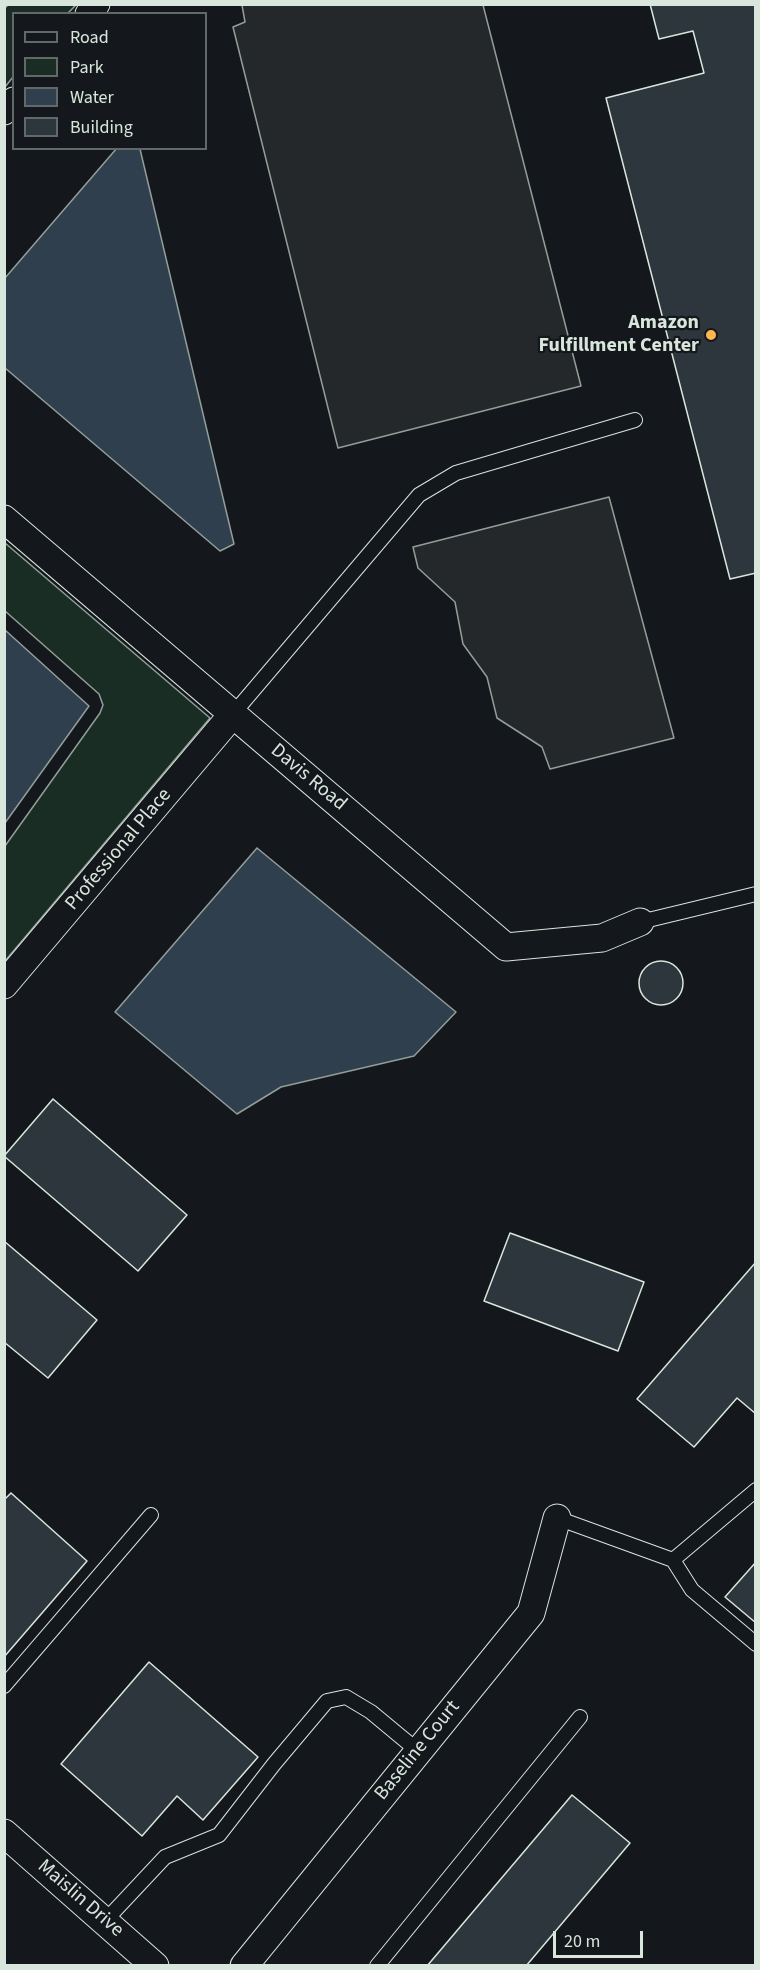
<!DOCTYPE html>
<html>
<head>
<meta charset="utf-8">
<style>
	body { margin:0 }
	#map { position:relative; width:760px; height:1970px; overflow:hidden; background:#14181c; font-family:"Source Sans 3",sans-serif }
	canvas { display:block }
	.frame { position:absolute; inset:0; border:6px solid #d8e6dc; pointer-events:none }
	.legend { position:absolute; left:12px; top:12px; width:195px; height:138px; box-sizing:border-box; background:#14181c; border:2px solid #626a69; margin:0; padding:8px 10px; list-style:none; font-size:18px; color:#d8e6dc }
	.legend li { display:flex; align-items:center; gap:12px; height:30px }
	.legend b { width:30px; border:2px solid #626a69 }
	.scale { position:absolute; left:553px; top:1931px; width:90px; height:27px; box-sizing:border-box; border:3px solid #d8e6dc; border-top:0; padding-left:8px; font-size:18px; line-height:21px; white-space:nowrap; color:#d8e6dc; -webkit-text-stroke:4px #14181c; paint-order:stroke }
</style>
</head>
<body>
<div id="map">
<canvas width="760" height="1970"></canvas>
<div class="frame"></div>
<ul class="legend">
<li><b style="height:8px;background:#14181c"></b>Road</li>
<li><b style="height:16px;background:#1a2d24"></b>Park</li>
<li><b style="height:16px;background:#2f3f4d"></b>Water</li>
<li><b style="height:16px;background:#2c363c"></b>Building</li>
</ul>
<div class="scale">20 m</div>
</div>
<script>
const c = document.querySelector('canvas').getContext('2d');
c.lineJoin = 'round';
function fillPath(path, color) { c.fillStyle = color; c.fill(path, 'evenodd'); }
const toPath = rows => new Path2D(rows.map(r => 'M' + r).join(''));
function strokePath(path, color, width, dash) { c.strokeStyle = color; c.lineWidth = width; c.lineCap = dash ? 'butt' : 'round'; c.setLineDash(dash || []); c.stroke(path); }
function drawText(font, color, halo, rows, align = 'center') {
  c.font = font + ' "Source Sans 3",sans-serif'; c.lineWidth = 4.5; c.setLineDash([]); c.textBaseline = 'middle'; c.strokeStyle = halo; c.fillStyle = color; for (const [text, x, y, turn = 0] of rows) {
    c.save(); c.translate(x, y); c.rotate((+turn || 0) * Math.PI / 180); c.textAlign = isNaN(turn) ? turn : align; if (halo) c.strokeText(text, 0, 0); c.fillText(text, 0, 0); c.restore();
  }
}
const green = toPath([
	[9,4,76,5,68,13,14,14,13,77,5,87,4,9,9,4],
	[5,543,210,718,5,961,5,846,100,713,103,705,99,694,5,611,5,543]
]);
const parking = toPath([
	[242,5,483,5,581,386,338,448,233,27,245,22,242,5],
	[609,497,674,738,550,769,542,747,497,718,487,677,463,644,455,602,418,568,413,547,609,497]
]);
const water = toPath([
	[117,148,140,149,234,544,220,551,5,368,5,278,117,148],
	[5,630,89,706,5,823,5,630],
	[257,848,456,1012,414,1056,281,1087,237,1114,115,1012,257,848]
]);
const building = toPath([
	[650,4,756,4,756,573,730,579,606,98,704,73,693,31,659,39,650,4],
	'639 983a22 22 0 1 1 44 0a22 22 0 1 1-44 0Z',
	[53,1099,187,1215,138,1271,4,1156,53,1099],
	[510,1233,644,1282,618,1351,484,1301,510,1233],
	[4,1241,97,1320,48,1378,4,1342,4,1241],
	[756,1262,756,1414,737,1398,694,1447,637,1399,756,1262],
	[11,1493,87,1561,4,1657,4,1500,11,1493],
	[756,1562,756,1623,725,1597,756,1562],
	[149,1662,258,1757,203,1820,177,1796,142,1836,61,1764,149,1662],
	[572,1795,630,1843,526,1966,427,1966,572,1795]
]);
const lane = toPath([
	[233,714,419,495,456,473,635,420],
	[640,922,756,894],
	[557,1518,673,1560,756,1490],
	[673,1560,692,1590,756,1644],
	[4,1686,151,1515],
	[105,1921,165,1857,219,1835,274,1764,327,1701,346,1697,371,1712,418,1751],
	[377,1966,580,1717]
]);
const street = toPath([
	[89,14,96,4],
	[4,111,14,101],
	[4,519,506,947,602,938,640,922],
	[4,985,233,714],
	[4,1833,155,1966],
	[244,1966,531,1613,557,1518]
]);
const markers = [
	[711,335,6,"#ffb74d"]
];
const poiNames = [
	["Amazon",699,324],
	["Fulfillment Center",699,347]
];
const streetNames = [
	["Davis Road",308,778,40],
	["Professional Place",119,850,-50],
	["Baseline Court",418,1751,-51],
	["Maislin Drive",80,1899,41]
];
fillPath(green, '#1a2d24');
strokePath(green, '#939e99', 1.5);
fillPath(parking, '#24282b');
strokePath(parking, '#939e99', 1.5);
fillPath(water, '#2f3f4d');
strokePath(water, '#939e99', 1.5);
fillPath(building, '#2c363c');
strokePath(building, '#d8e6dc', 1.5);
strokePath(lane, '#d8e6dc', 16);
strokePath(street, '#d8e6dc', 29);
strokePath(lane, '#14181c', 14);
strokePath(street, '#14181c', 27);
for (const [x, y, r, color] of markers) { const dot = new Path2D(); dot.arc(x, y, r, 0, 2 * Math.PI); c.fillStyle = color; c.fill(dot); strokePath(dot, '#14181c', 2); }
drawText('bold 20px', '#d8e6dc', '#14181c', poiNames, 'right');
drawText('20px', '#d8e6dc', '#14181c', streetNames);
</script>
</body>
</html>
